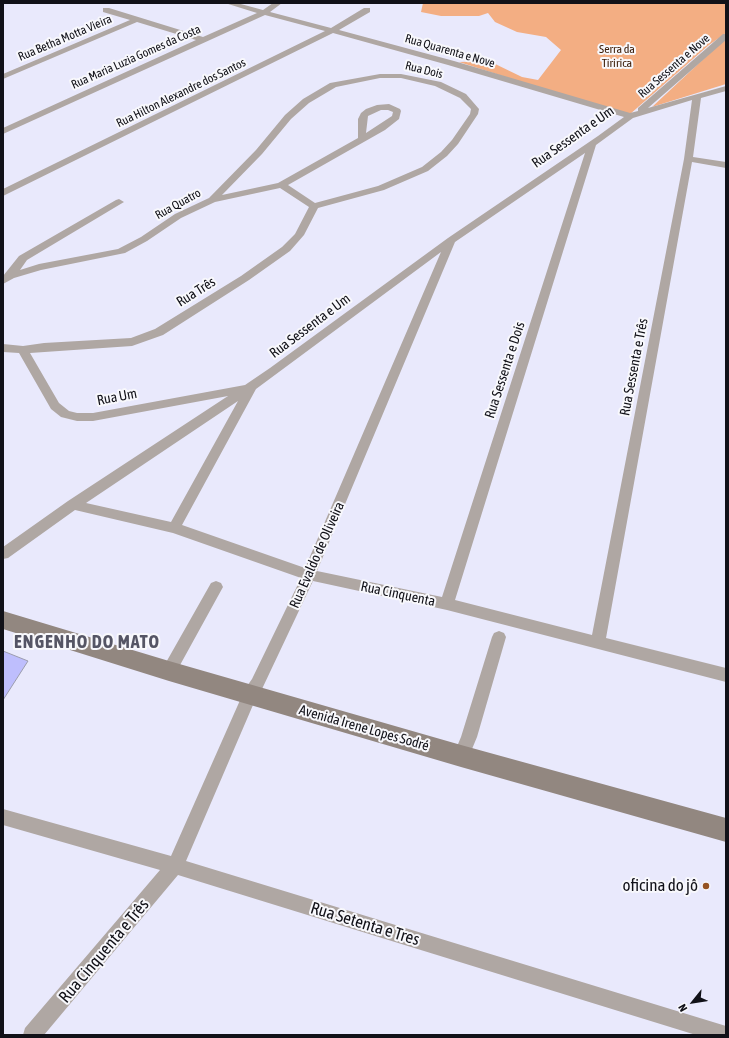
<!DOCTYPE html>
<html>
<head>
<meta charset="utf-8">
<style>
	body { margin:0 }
	#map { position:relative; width:729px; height:1038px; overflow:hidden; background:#e9e9fc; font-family:"Asap Condensed",sans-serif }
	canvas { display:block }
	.frame { position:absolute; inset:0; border:4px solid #111118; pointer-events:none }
	.north { position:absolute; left:673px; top:982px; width:40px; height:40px; -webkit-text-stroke:3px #f8f8fc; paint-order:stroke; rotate:240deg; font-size:11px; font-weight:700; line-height:16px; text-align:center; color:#111118 }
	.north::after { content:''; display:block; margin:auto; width:14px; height:18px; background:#111118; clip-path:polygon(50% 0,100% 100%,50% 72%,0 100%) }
</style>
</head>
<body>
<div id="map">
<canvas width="729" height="1038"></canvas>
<div class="frame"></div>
<div class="north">N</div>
</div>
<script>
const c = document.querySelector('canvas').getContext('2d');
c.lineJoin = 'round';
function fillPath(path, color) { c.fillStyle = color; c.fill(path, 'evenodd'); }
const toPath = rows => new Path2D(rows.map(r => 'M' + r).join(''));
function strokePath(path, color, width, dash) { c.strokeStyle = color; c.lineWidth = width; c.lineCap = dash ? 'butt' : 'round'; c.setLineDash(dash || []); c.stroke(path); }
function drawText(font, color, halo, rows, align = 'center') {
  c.font = font + ' "Asap Condensed",sans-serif'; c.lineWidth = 4; c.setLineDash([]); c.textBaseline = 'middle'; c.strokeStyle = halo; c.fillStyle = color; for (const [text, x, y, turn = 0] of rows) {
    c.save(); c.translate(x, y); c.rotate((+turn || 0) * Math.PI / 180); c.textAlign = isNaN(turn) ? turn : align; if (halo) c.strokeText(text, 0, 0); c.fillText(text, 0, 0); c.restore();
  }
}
const green = toPath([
	[423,3,726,3,726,33,709,45,629,115,621,114,459,62,489,61,522,77,538,80,561,50,546,37,517,32,495,22,488,13,479,16,441,16,421,12],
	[726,38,726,84,652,107]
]);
const building = toPath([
	[3,651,28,661,3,700,3,651]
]);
const street = toPath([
	[225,3,237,3,263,10,273,3,282,3,270,12,331,28,364,8,370,8,370,12,339,30,454,61,630,113,638,111,638,108,723,34,726,34,726,40,648,108,726,86,726,91,701,98,693,157,726,162,726,168,692,162,606,638,726,668,726,682,447,610,313,581,262,689,256,698,186,861,726,1026,726,1035,696,1035,178,875,44,1035,23,1035,25,1028,160,870,3,825,3,809,171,856,245,689,252,679,301,578,173,533,75,510,8,558,3,559,3,547,68,501,228,396,93,421,77,421,61,417,51,409,19,353,3,352,3,344,23,346,44,343,131,338,155,329,241,276,282,247,295,234,309,207,280,188,215,202,181,218,147,241,125,253,41,270,14,278,3,284,3,276,19,256,116,200,119,199,124,202,27,260,20,270,39,264,118,249,141,237,175,214,209,198,256,150,285,115,303,99,330,83,380,74,401,74,441,82,466,94,479,109,478,114,458,144,447,156,428,171,384,190,318,208,304,235,290,251,249,280,163,335,132,346,30,353,59,403,69,411,77,413,93,413,245,385,270,368,448,238,598,136,624,117,448,65,333,33,3,196,3,189,325,31,265,15,3,134,3,128,196,40,137,22,3,79,3,74,130,20,103,12,103,8,109,8,203,37,257,13,225,3],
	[380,78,401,78,435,86,460,98,471,109,470,114,452,140,441,152,422,167,378,186,315,203,288,185,385,130,399,119,401,111,400,109,389,104,377,105,366,109,361,113,358,119,358,138,278,183,222,195,262,154,291,119,309,103,336,87,380,78],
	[692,100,684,159,592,635,455,600,596,145,633,118,692,100],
	[381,110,388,110,393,112,392,116,366,133,368,116,381,110],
	[585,153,442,597,317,571,455,242,585,153],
	[441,252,305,568,182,525,256,389,441,252],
	[238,401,171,522,86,503,238,401],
	[216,581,221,583,223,587,174,676,169,678,164,676,162,671,164,666,211,583,216,581],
	[499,631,504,633,506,637,477,737,467,761,461,763,455,761,453,756,461,737,492,637,494,633,499,631]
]);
const secondary = toPath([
	[3,611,169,661,461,745,726,818,726,842,461,767,169,681,3,629,3,611]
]);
const markers = [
	[706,886,4,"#955222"]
];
const farStreetnames = [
	["Rua Betha Motta Vieira",65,38,-23],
	["Rua Quarenta e Nove",450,51,16],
	["Rua Maria Luzia Gomes da Costa",136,57,-24],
	["Rua Sessenta e Nove",674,66,-41],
	["Rua Dois",424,70,14],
	["Rua Hilton Alexandre dos Santos",181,93,-26],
	["Rua Quatro",178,204,-29]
];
const farParknames = [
	["Serra da",617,49],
	["Tiririca",617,63]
];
const streetNames = [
	["Rua Sessenta e Um",573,137,-35],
	["Rua Três",196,292,-32],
	["Rua Sessenta e Um",310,326,-37],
	["Rua Sessenta e Três",634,367,-79],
	["Rua Sessenta e Dois",505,370,-72],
	["Rua Um",117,397,-11],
	["Rua Evaldo de Oliveira",317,555,-66],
	["Rua Cinquenta",398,594,12],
	["Avenida Irene Lopes Sodré",364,728,16]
];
const nearPoinames = [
	["oficina do jô",698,886]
];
const nearStreetnames = [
	["Rua Setenta e Tres",365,924,17],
	["Rua Cinquenta e Três",104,951,-50]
];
const districtNames = [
	["ENGENHO DO MATO",87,642]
];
fillPath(green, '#f3ae83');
fillPath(building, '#bebefd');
strokePath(building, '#9b9cad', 1);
fillPath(street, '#afa7a3');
fillPath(secondary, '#928780');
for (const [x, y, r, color] of markers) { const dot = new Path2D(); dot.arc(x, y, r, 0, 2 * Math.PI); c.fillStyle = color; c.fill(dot); strokePath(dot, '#f8f8fc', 1.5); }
drawText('12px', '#111118', '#f8f8fc', farStreetnames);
drawText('12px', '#3e200c', '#f8f8fc', farParknames);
drawText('14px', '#111118', '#f8f8fc', streetNames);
drawText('17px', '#111118', '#f8f8fc', nearPoinames, 'right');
drawText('17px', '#111118', '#f8f8fc', nearStreetnames);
c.letterSpacing = '1px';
drawText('bold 18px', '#555565', '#f8f8fc', districtNames);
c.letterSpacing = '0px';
</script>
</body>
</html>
